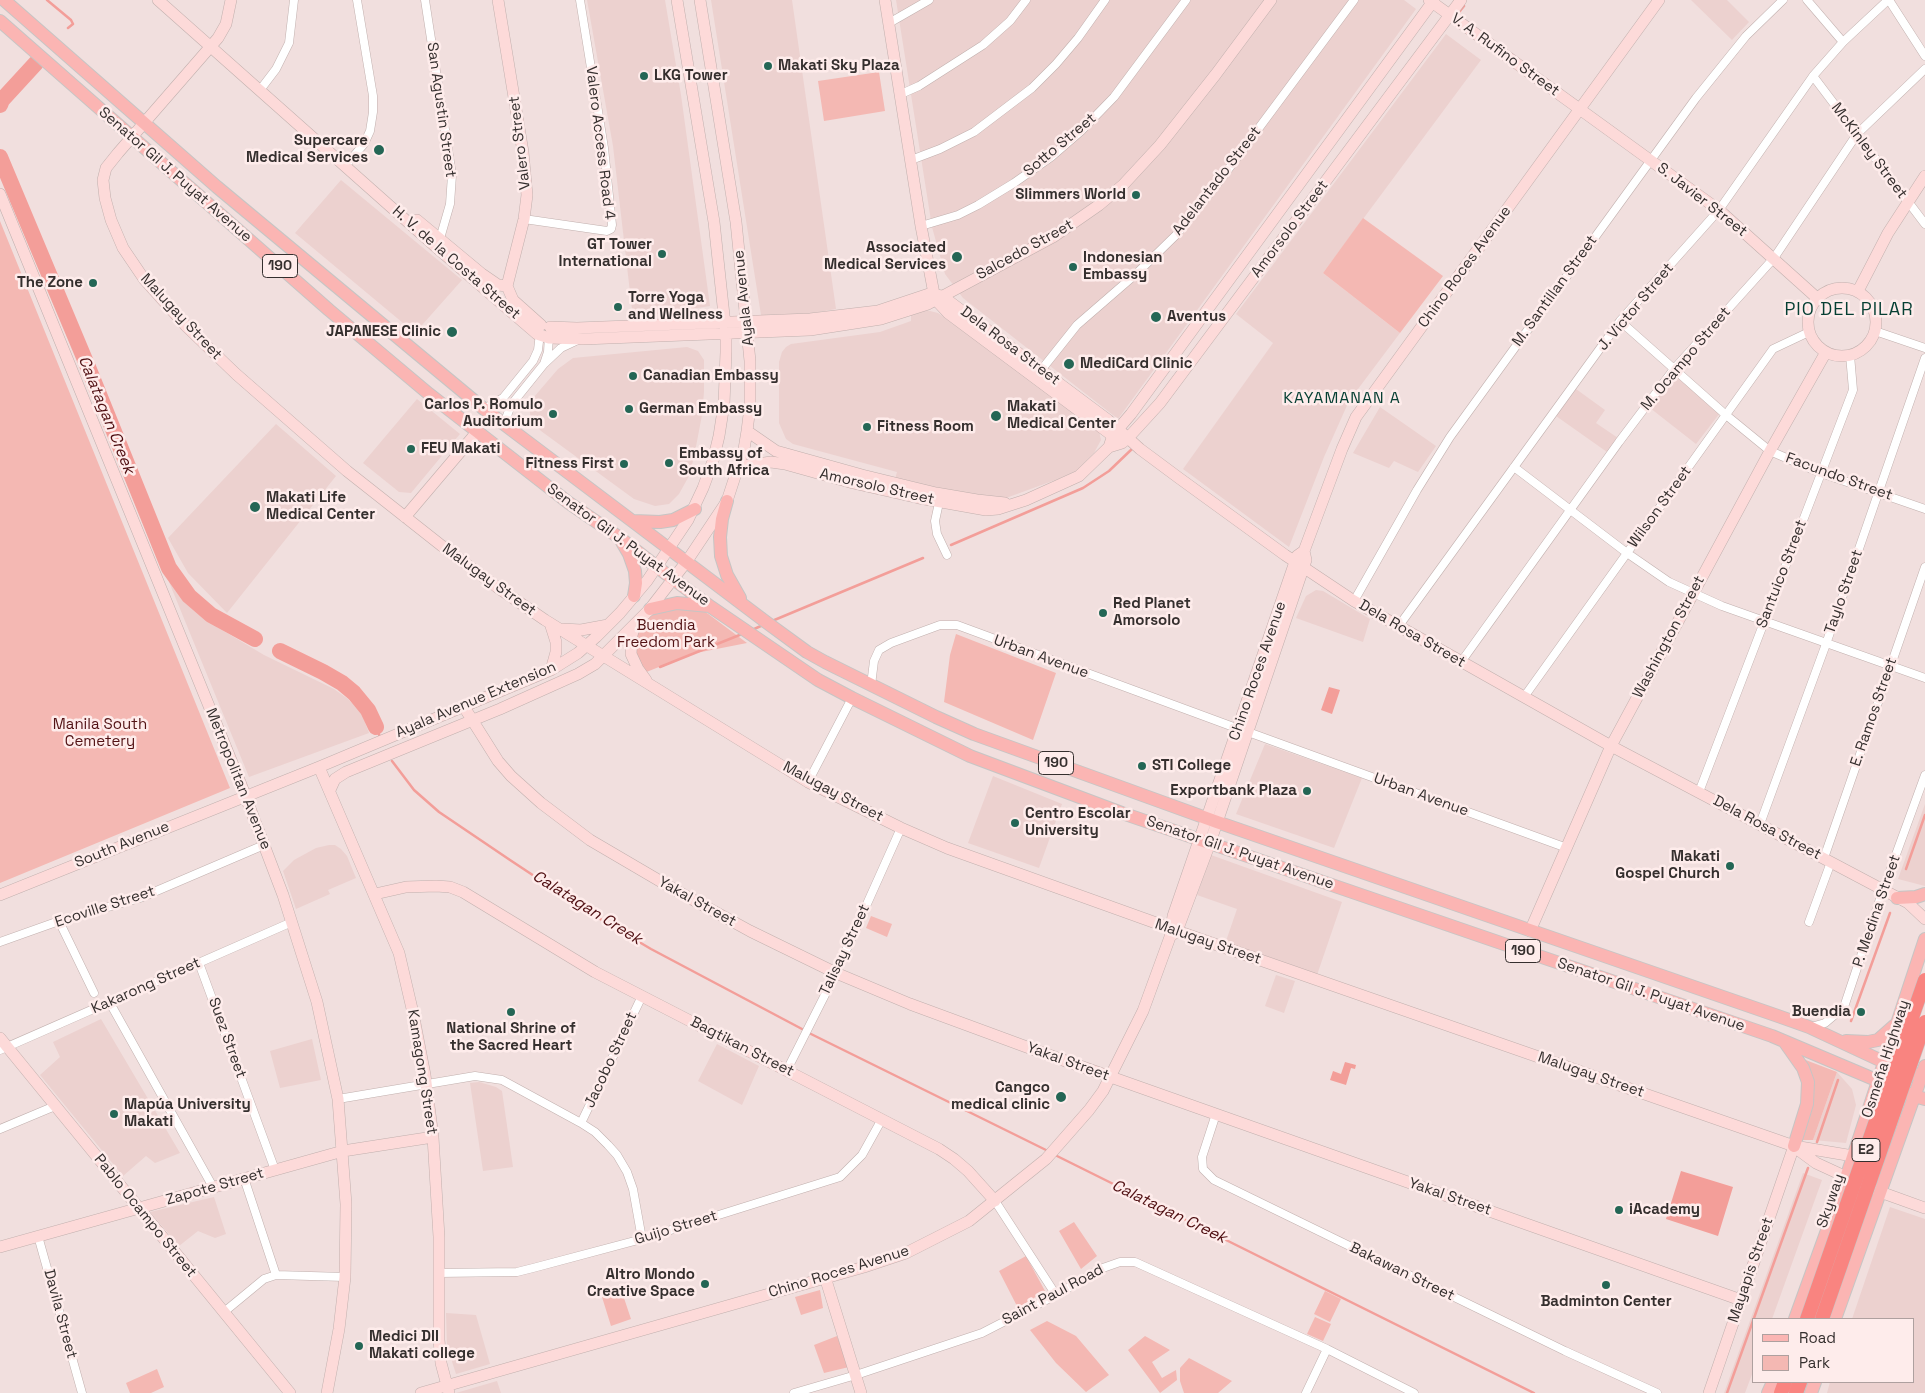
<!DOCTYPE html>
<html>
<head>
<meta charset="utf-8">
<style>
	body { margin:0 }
	#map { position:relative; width:1925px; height:1393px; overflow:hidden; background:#f1dfde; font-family:"Space Grotesk",sans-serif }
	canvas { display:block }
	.legend { position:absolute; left:1752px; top:1318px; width:162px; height:65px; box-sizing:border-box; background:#feeceb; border:1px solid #aea09f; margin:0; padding:6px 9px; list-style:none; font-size:15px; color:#352f2e }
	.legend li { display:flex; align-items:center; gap:10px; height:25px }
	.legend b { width:25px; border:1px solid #aea09f }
</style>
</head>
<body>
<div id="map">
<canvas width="1925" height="1393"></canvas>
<ul class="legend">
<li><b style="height:6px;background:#fbb5b3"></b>Road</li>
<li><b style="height:14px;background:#f4b8b3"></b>Park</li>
</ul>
</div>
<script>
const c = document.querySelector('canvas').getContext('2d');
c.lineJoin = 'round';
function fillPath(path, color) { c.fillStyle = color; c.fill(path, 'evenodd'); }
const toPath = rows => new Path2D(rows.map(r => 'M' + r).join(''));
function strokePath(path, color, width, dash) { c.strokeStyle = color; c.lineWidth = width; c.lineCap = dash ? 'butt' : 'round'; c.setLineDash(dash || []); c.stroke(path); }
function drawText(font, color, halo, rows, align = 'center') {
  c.font = font + ' "Space Grotesk",sans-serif'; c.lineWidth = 5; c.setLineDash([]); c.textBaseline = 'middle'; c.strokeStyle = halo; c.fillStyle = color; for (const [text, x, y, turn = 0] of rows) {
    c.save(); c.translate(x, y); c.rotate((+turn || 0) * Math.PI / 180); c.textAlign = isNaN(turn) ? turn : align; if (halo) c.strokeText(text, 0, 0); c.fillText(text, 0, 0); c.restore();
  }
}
const built = toPath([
	[587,0,665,0,681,95,710,306,633,318,613,146],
	[711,0,792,0,836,309,808,314,761,315],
	[896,0,1404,0,1416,9,1118,419,963,298,945,274,932,227],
	[1691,0,1727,0,1749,22,1732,40],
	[1446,34,1481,60,1323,273,1400,333,1349,401,1324,457,1289,547,1183,469,1273,343,1236,314],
	[341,180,462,280,415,333,295,233],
	[926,310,938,313,960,328,1099,431,1101,440,1094,453,1076,471,1058,479,1006,498,983,500,895,479,897,472,793,444,786,439,779,423,779,362,782,352,786,347,791,344,880,332,911,321,911,313],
	[687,347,698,351,704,360,704,392,702,415,694,457,689,476,679,494,669,504,655,506,634,499,541,431,531,420,529,406,534,397,558,369,573,358],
	[1675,374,1720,413,1696,444,1650,408],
	[1576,389,1605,410,1596,423,1618,438,1607,452,1556,416],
	[417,399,460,434,411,493,399,492,363,463],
	[1380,407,1436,446,1418,472,1394,461,1389,468,1353,453],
	[276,424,336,476,227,613,188,573,168,538],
	[172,581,190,604,217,627,264,655,334,689,348,699,362,714,369,733,249,777,169,582],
	[1316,590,1323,591,1370,619,1363,642,1296,618,1306,596],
	[1265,744,1362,778,1334,848,1236,814],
	[993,776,1062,804,1039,868,968,843],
	[1925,804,1925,886,1898,879],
	[329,845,335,845,341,849,347,856,356,878,328,890,330,894,296,909,283,871,294,860,316,848],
	[1211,855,1342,902,1317,975,1225,944,1237,909,1197,895],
	[1276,975,1295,981,1284,1013,1265,1006],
	[101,1019,180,1153,155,1163,146,1156,123,1176,40,1075,60,1057,53,1042],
	[312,1039,321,1080,280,1088,270,1051],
	[717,1044,759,1066,742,1105,698,1081],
	[1837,1072,1852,1089,1856,1105,1846,1143,1813,1140],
	[479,1082,496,1087,502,1091,513,1167,483,1171,470,1083],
	[1803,1173,1822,1180,1772,1319,1754,1319,1754,1369,1745,1393,1724,1393],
	[214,1197,226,1234,215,1238,198,1231,179,1246,150,1212],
	[1890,1207,1925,1219,1925,1393,1827,1393,1830,1382,1914,1382,1914,1319,1852,1319],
	[446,1313,476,1315,490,1364,456,1374,447,1346],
	[497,1381,501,1393,456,1393]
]);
const green = toPath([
	[879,72,885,111,824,121,818,81],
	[1363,218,1443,276,1400,333,1323,273],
	[0,221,230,788,0,883],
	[691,601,747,643,691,654,644,673,631,654,632,635,649,610],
	[956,634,1056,673,1033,740,944,702,950,655],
	[871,916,892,924,887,937,866,928],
	[1803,1059,1837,1072,1813,1140,1801,1140],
	[1074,1222,1097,1256,1081,1269,1059,1231],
	[1026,1256,1045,1291,1018,1308,999,1271],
	[820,1290,823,1308,801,1315,795,1297],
	[1325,1291,1341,1299,1330,1322,1314,1314],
	[622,1292,631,1319,611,1326,602,1297],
	[1315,1317,1331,1324,1323,1341,1307,1334],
	[1047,1321,1076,1336,1109,1375,1086,1392,1056,1363,1030,1330],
	[837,1336,849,1367,824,1373,814,1345],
	[1145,1336,1170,1350,1152,1362,1162,1378,1176,1370,1177,1380,1160,1393,1128,1350],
	[1189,1358,1232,1381,1218,1393,1184,1393,1180,1381,1180,1368],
	[157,1369,164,1387,151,1393,130,1393,126,1383]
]);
const water = toPath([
	[1329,687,1340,690,1332,714,1321,710],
	[1345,1062,1356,1065,1355,1069,1351,1068,1346,1085,1330,1080,1333,1071,1341,1074],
	[1681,1171,1733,1187,1718,1236,1666,1219]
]);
const stream = toPath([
	[47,0,71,20,73,24,68,28],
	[1456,16,1464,6],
	[951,545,1083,488,1109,471,1133,448],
	[772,621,923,558],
	[752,630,763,625],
	[660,667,742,634],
	[376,727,380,737],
	[392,761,414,790,439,812,510,860,590,913,651,949,802,1029],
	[1906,869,1925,815],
	[1851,1021,1890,913],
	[809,1033,1048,1151],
	[1817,1142,1838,1080],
	[1055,1155,1534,1393],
	[1727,1393,1808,1168]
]);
const river = toPath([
	[0,105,2,100,36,63],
	[0,157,88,367,169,568,189,596,211,615,255,639],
	[280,651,323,672,342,683,354,693,368,710,376,727]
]);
const street = toPath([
	[425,0,452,175,450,204,439,242],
	[1807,0,1843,42],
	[1889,0,1925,56],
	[889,23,929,0],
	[1813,76,1925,224],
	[260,90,276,69,289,43,294,0],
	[901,94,919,86,983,45,1010,21,1026,0],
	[911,160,940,149,974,132,1032,88,1056,64,1078,38,1105,0],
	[345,166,364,144,370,131,373,112,373,96,357,0],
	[524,219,607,231,611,229,612,225,604,148,580,0],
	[921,226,958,215,978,205,1014,183,1051,157,1081,131,1114,97,1186,0],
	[1620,321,1726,415,1770,451,1821,473,1925,509],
	[1875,331,1925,348],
	[545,363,561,348,576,341],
	[1042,369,1077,325,1137,273,1176,235,1218,183,1354,0],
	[484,409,503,398,533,361,538,350,540,333],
	[504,424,511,405,544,364,548,352,549,335],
	[1514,467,1627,553,1669,582,1722,606,1925,678],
	[940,498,935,521,937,534,947,555],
	[1354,601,1417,490,1450,437,1696,98,1746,36,1783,0],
	[1398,627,1620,321,1719,210,1813,76,1843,42,1888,0],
	[1461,662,1619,442,1674,369,1774,258,1857,134,1925,69],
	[871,685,874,661,879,650,891,643,940,625,957,625,1239,729],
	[1524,697,1773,349,1809,332],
	[1248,732,1567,848],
	[808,782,852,698],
	[1699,792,1853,390,1850,355],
	[1760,824,1826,644,1925,358],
	[1824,858,1925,567],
	[59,921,94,993],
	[1809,922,1831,862],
	[0,942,59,921,140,898,264,845],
	[199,963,275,1170],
	[110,1003,213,1187],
	[1811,1027,1825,1023,1844,1007,1883,890,1925,775],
	[0,1050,292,922],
	[787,1070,836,973,901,828],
	[338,1099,475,1076,502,1080,581,1123,595,1132,608,1145,617,1155,627,1172,633,1189,642,1239],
	[1216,1114,1202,1157,1203,1169,1214,1180,1565,1351,1657,1393],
	[581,1123,642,996],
	[0,1129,55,1106],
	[244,1178,276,1275],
	[995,1201,1056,1295],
	[38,1236,82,1393],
	[438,1273,517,1272,533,1268,642,1239,840,1177,862,1155,882,1119],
	[224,1312,264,1279,276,1275,345,1277],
	[794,1393,856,1375,982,1333,1056,1295,1100,1269,1120,1262,1135,1262,1327,1349,1414,1393],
	[1306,1393,1327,1349]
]);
const secondary = toPath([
	[158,0,436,247,537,334,549,338,583,339,810,330,881,319,928,304,1053,237,1099,205,1123,185,1160,145,1216,74,1271,0],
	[231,0,226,24,218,38,118,153,106,168,103,180,105,198,111,220,123,248,144,279,187,327,236,374,347,471,442,546,497,587,545,620,808,782,901,828,947,848,1170,928],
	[498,0,523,152,527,195,524,219,507,286],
	[885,0,921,226,935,299,948,313,1117,439],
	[1429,0,1719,210,1817,298],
	[0,194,240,782,283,895,317,1002,338,1099,346,1204,345,1277,339,1329,327,1393],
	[417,220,482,274,498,285,507,286],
	[507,286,513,300,541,325],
	'1808 322a34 34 0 1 1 68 0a34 34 0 1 1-68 0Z',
	[1858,291,1888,233,1925,176],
	[550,327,577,328,810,319,878,311,929,294,942,296,1108,420,1140,449,1179,478,1285,555,1354,601,1611,746,1908,903,1925,919],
	[747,431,776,451,862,475,936,493,977,500,1005,503],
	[1109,447,1113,435,1131,414,1434,0],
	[738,467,771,462,785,464,853,483,919,498,986,510,998,509,1026,500,1079,476,1109,447,1122,443,1128,438,1160,403,1461,0],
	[405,517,477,432],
	[550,623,556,642,556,652,551,670],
	[635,625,632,635,631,654,638,669,646,680],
	[563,629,581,630,608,625],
	[464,707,498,761,511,776,541,803,590,840,677,891,750,931,836,973,910,1004,1043,1053,1741,1300],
	[319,767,399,953,413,1013,425,1075,433,1137,439,1237,439,1340,441,1363,449,1393],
	[330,790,335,779,346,772,500,709,578,674,595,664,649,610,687,561,727,501,744,449,747,431,750,407,750,361,736,222,700,0],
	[375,894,406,887,436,886,450,887,463,892,595,972,939,1149,954,1159,968,1171,995,1201],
	[0,895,319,767,551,670,578,653,596,637,620,613,647,581,688,520,703,488,713,461,719,436,724,404,726,352,726,334,714,222,677,0],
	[1177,931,1794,1146,1853,1156,1861,1159],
	[1530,931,1611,746,1770,451,1826,352],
	[1171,936,1177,931,1210,843,1306,560,1304,551,1342,449,1356,417,1659,0],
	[0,1038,290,1393],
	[1797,1149,1816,1163,1855,1181],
	[1872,1189,1925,1208],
	[0,1247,343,1151,433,1137],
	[825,1277,861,1393],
	[421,1393,864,1267,906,1253,969,1221,1046,1159,1089,1110,1103,1091,1143,1011,1170,937,1173,916,1297,556,1304,551],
	[1709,1393,1794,1146]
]);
const primary = toPath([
	[4,0,217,187,484,409,766,622,807,652,825,662,936,717,974,734,1217,822,1778,1016,1809,1027,1884,1062,1925,1078],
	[0,21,329,310,429,394,569,503,620,538,657,567,711,607,818,680,852,698,970,756,1122,813,1772,1036,1914,1096,1925,1099],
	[727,501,722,519,720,537,721,556,727,575,740,598],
	[634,521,660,522,673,520,695,509],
	[622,542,629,554,635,571,636,583,634,596],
	[650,609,677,603,709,606],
	[1897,898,1916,897,1925,894],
	[1784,1041,1803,1068,1808,1082,1807,1104,1794,1146],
	[1846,1041,1868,1042,1878,1040,1895,1025],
	[1795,1319,1846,1178,1925,939],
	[1835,1319,1925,1066],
	[1768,1393,1773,1382],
	[1811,1393,1815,1382]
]);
const highway = toPath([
	[1781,1393,1785,1382],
	[1796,1393,1800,1382]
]);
const highwayBridge = toPath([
	[1807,1319,1925,980],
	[1822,1319,1925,1022]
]);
const markers = [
	[768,66,5,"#246655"],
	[644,76,5,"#246655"],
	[379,150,6,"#246655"],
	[1136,195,5,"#246655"],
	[662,254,5,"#246655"],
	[957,257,6,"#246655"],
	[1073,267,5,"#246655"],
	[93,283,5,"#246655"],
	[618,307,5,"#246655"],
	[1156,317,6,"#246655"],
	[452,332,6,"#246655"],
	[1069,364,6,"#246655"],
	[633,376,5,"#246655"],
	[629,409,5,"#246655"],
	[553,414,5,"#246655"],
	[996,416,6,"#246655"],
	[867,427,5,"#246655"],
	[411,449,5,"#246655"],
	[669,463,5,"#246655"],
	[624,464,5,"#246655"],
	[255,507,6,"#246655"],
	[1103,613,5,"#246655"],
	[1142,766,5,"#246655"],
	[1307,791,5,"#246655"],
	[1015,823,5,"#246655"],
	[1730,866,5,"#246655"],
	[511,1012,5,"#246655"],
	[1861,1012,5,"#246655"],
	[1061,1097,6,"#246655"],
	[114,1114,5,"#246655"],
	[1619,1210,5,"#246655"],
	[705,1284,5,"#246655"],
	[1606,1285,5,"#246655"],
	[359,1346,5,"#246655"]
];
const shields = [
	[280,266,35],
	[1056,763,35],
	[1523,951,35],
	[1866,1150,28]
];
const shieldNames = [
	["190",280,266],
	["190",1056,763],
	["190",1523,951],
	["E2",1866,1150]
];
const streetNames = [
	["V. A. Rufino Street",1505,55,36],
	["San Agustin Street",441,110,82],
	["Valero Street",520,143,-97],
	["Valero Access Road 4",600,143,83],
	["Sotto Street",1060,145,-40],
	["McKinley Street",1869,151,53],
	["Senator Gil J. Puyat Avenue",175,175,41],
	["Adelantado Street",1217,181,-52],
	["S. Javier Street",1702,200,38],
	["Amorsolo Street",1290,229,-53],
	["Salcedo Street",1025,250,-29],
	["H. V. de la Costa Street",456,263,41],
	["Chino Roces Avenue",1465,267,-54],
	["M. Santillan Street",1555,291,-54],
	["Ayala Avenue",744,298,-96],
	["J. Victor Street",1636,307,-50],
	["Malugay Street",181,317,47],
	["Dela Rosa Street",1010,346,37],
	["M. Ocampo Street",1686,359,-50],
	["Facundo Street",1839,477,20],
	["Amorsolo Street",877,487,13],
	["Wilson Street",1660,507,-54],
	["Senator Gil J. Puyat Avenue",628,545,36],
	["Santuico Street",1782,574,-69],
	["Malugay Street",489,580,36],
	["Taylo Street",1844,592,-71],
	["Dela Rosa Street",1412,634,30],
	["Washington Street",1669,637,-62],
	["Urban Avenue",1041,657,20],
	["Chino Roces Avenue",1258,671,-71],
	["Ayala Avenue Extension",476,700,-23],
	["E. Ramos Street",1874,712,-71],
	["Metropolitan Avenue",238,779,68],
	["Malugay Street",833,792,28],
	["Urban Avenue",1421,795,20],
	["Dela Rosa Street",1767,828,28],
	["South Avenue",122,845,-22],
	["Senator Gil J. Puyat Avenue",1240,853,19],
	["Yakal Street",697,902,29],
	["Ecoville Street",105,907,-18],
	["P. Medina Street",1877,911,-71],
	["Malugay Street",1208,942,19],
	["Talisay Street",845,950,-65],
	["Kakarong Street",146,986,-24],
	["Senator Gil J. Puyat Avenue",1651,995,19],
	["Suez Street",227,1038,70],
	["Bagtikan Street",742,1047,27],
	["Osmeña Highway",1886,1059,-72],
	["Jacobo Street",611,1060,-65],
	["Yakal Street",1068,1062,20],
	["Kamagong Street",422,1072,81],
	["Malugay Street",1591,1075,19],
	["Zapote Street",215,1187,-16],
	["Yakal Street",1450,1197,19],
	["Skyway",1831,1201,-71],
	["Pablo Ocampo Street",145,1216,51],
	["Guijo Street",676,1228,-17],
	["Mayapis Street",1751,1270,-71],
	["Chino Roces Avenue",839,1272,-17],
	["Bakawan Street",1402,1272,26],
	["Saint Paul Road",1053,1295,-28],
	["Davila Street",60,1314,75]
];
const poiNames = [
	["Makati Sky Plaza",778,66],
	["LKG Tower",654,76],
	["Supercare",368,141,"right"],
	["Medical Services",368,158,"right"],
	["Slimmers World",1126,195,"right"],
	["GT Tower",652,245,"right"],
	["International",652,262,"right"],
	["Associated",946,248,"right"],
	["Medical Services",946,265,"right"],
	["Indonesian",1083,258],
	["Embassy",1083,275],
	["The Zone",83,283,"right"],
	["Torre Yoga",628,298],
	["and Wellness",628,315],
	["Aventus",1167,317],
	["JAPANESE Clinic",441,332,"right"],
	["MediCard Clinic",1080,364],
	["Canadian Embassy",643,376],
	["Carlos P. Romulo",543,405,"right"],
	["Auditorium",543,422,"right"],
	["Makati",1007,407],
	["Medical Center",1007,424],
	["German Embassy",639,409],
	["Fitness Room",877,427],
	["FEU Makati",421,449],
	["Embassy of",679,454],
	["South Africa",679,471],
	["Fitness First",614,464,"right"],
	["Makati Life",266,498],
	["Medical Center",266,515],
	["Red Planet",1113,604],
	["Amorsolo",1113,621],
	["STI College",1152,766],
	["Exportbank Plaza",1297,791,"right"],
	["Centro Escolar",1025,814],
	["University",1025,831],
	["Makati",1720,857,"right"],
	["Gospel Church",1720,874,"right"],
	["Buendia",1851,1012,"right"],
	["National Shrine of",511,1029,"center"],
	["the Sacred Heart",511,1046,"center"],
	["Cangco",1050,1088,"right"],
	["medical clinic",1050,1105,"right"],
	["Mapúa University",124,1105],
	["Makati",124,1122],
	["iAcademy",1629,1210],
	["Altro Mondo",695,1275,"right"],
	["Creative Space",695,1292,"right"],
	["Badminton Center",1606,1302,"center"],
	["Medici DII",369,1337],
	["Makati college",369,1354]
];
const parkNames = [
	["Buendia",666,626],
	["Freedom Park",666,643],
	["Manila South",100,725],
	["Cemetery",100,742]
];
const neighbourhoodNames = [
	["KAYAMANAN A",1342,399]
];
const waterNames = [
	["Calatagan Creek",106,415,68],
	["Calatagan Creek",587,908,32],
	["Calatagan Creek",1169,1212,26]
];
const quarterNames = [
	["PIO DEL PILAR",1849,310]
];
fillPath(built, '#ecd1cf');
fillPath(green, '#f4b8b3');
fillPath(water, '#f39e99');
strokePath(stream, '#f39e99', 2.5);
strokePath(river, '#f39e99', 16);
strokePath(street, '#c1b0ae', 9);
strokePath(secondary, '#c1b0ae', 12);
strokePath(primary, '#c6c5c4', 14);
strokePath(highway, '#c6c5c4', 15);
strokePath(street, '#fff', 8);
strokePath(secondary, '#fddad9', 11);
strokePath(primary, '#fbb5b3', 12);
strokePath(highway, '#f98480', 14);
strokePath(highwayBridge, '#c6c5c4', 15, []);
strokePath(highwayBridge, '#f98480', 14);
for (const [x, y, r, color] of markers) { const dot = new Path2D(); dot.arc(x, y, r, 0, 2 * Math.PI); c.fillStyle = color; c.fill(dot); strokePath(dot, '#feeceb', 2); }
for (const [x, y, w] of shields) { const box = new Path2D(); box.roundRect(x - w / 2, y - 11.5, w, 23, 4); c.fillStyle = '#feeceb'; c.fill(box); strokePath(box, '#352f2e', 1); }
drawText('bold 14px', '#352f2e', null, shieldNames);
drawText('15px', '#352f2e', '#feeceb', streetNames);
drawText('bold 15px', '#352f2e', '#feeceb', poiNames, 'left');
drawText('15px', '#521214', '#feeceb', parkNames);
c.letterSpacing = '1px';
drawText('16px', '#063f33', '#feeceb', neighbourhoodNames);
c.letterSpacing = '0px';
drawText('italic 16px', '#4f0e11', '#feeceb', waterNames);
c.letterSpacing = '1px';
drawText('18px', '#063f33', '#feeceb', quarterNames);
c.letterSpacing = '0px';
</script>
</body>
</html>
